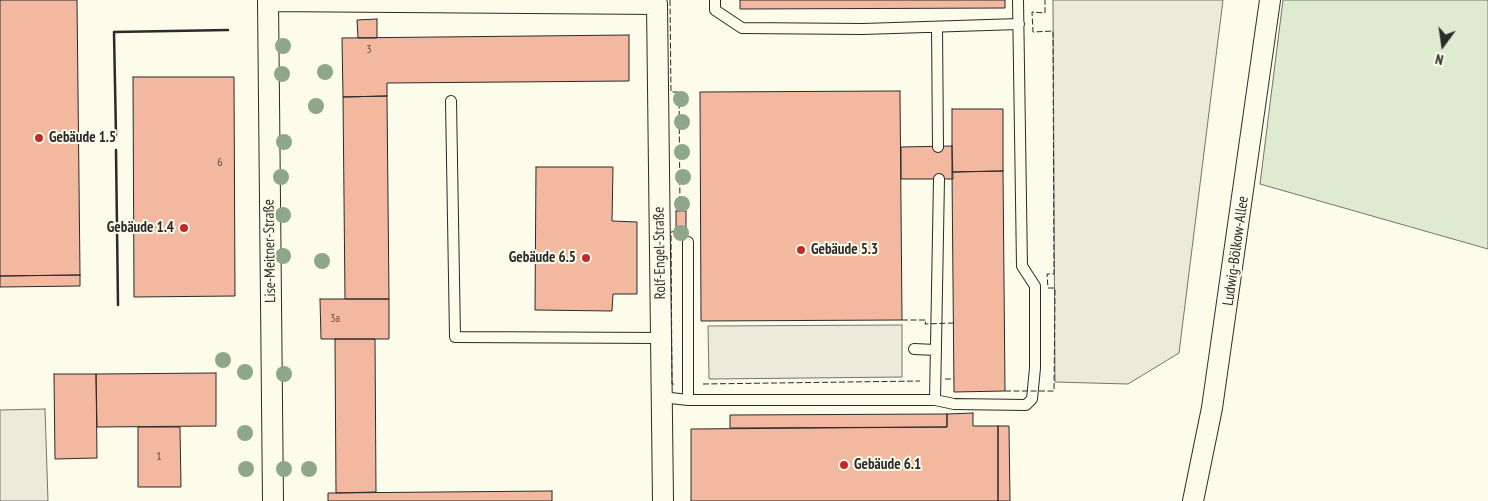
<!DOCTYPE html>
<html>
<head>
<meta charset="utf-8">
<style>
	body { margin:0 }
	#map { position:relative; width:1488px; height:501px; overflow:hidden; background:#fdfbea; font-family:"PT Sans Narrow",sans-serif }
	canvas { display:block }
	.north { position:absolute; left:1418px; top:20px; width:50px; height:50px; -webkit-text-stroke:4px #fdfbea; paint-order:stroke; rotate:194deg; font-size:14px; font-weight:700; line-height:20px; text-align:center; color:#2b2b2b }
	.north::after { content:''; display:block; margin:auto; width:18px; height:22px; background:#2b2b2b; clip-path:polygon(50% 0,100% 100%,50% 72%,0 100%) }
</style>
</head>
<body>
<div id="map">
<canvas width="1488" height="501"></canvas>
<div class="north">N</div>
</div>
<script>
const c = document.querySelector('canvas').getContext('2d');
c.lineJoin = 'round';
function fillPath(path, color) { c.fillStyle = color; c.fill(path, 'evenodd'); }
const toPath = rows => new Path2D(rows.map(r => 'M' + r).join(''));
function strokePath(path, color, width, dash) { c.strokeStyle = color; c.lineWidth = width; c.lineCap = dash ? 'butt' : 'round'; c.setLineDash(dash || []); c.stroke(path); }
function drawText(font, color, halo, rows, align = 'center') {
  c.font = font + ' "PT Sans Narrow",sans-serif'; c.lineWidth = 4; c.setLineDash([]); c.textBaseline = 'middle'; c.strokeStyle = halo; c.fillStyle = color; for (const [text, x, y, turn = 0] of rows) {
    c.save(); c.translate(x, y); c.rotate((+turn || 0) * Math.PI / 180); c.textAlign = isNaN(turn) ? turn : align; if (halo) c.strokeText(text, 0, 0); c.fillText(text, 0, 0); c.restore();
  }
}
const green = toPath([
	[1283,0,1488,0,1488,249,1260,184,1283,0]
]);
const parking = toPath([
	[1053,0,1223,0,1179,353,1128,384,1055,382,1053,0],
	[902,325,902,377,709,379,708,326,902,325],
	[45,409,48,501,0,501,0,410,45,409]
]);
const building = toPath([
	[0,0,77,0,80,275,0,276,0,0],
	[740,0,1005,0,1005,8,740,9,740,0],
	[377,19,377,38,358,38,357,20,377,19],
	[629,35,629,81,387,83,387,96,343,97,342,38,629,35],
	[133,77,234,77,235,296,134,297,133,77],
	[900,91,902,320,701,321,700,92,900,91],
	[387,96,389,299,345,299,343,97,387,96],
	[952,109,1003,109,1003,171,952,172,952,109],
	[952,146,953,179,901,179,901,147,952,146],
	[536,167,613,167,612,221,637,222,637,294,613,294,612,311,535,310,536,167],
	[1003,171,1005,391,954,392,952,172,1003,171],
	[676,211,686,211,686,231,676,231,676,211],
	[80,275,80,286,0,287,0,276,80,275],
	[320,299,389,299,389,339,321,339,320,299],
	[335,339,375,339,376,492,336,493,335,339],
	[216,373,216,426,97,427,96,374,216,373],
	[54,374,96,374,97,458,55,459,54,374],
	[973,413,973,426,998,426,998,501,691,501,691,429,947,427,947,414,973,413],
	[947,414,947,427,730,428,730,415,947,414],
	[998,426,1009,426,1010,501,998,501,998,426],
	[138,427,180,427,181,487,138,487,138,427],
	[552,491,552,501,328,501,328,493,552,491]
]);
const lane = toPath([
	[715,0,715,10,742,28,863,29,1019,24],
	[937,27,938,147],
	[451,101,455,337,661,338],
	[914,349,936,350],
	[662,397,688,400,935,400,954,404,1026,405,1032,399,1035,368,1035,286,1022,266,1018,0],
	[688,400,688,242],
	[935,400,939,179]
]);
const street = toPath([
	[268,0,273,501],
	[268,1,657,4,663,501],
	[1193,501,1212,408,1270,0]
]);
const fence = toPath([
	[670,0,671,92,679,92,680,211],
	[676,231,671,232,672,384,676,384],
	[902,320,926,320,925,324,954,323],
	[945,379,954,379],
	[703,384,920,381],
	[1005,391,1054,391,1055,288,1048,288,1047,274,1054,274,1053,31,1033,32,1032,12,1045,13,1045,0]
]);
const wall = toPath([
	[116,136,114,32,228,30],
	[116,150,118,305]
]);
const trees = [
	[283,46],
	[325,72],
	[282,74],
	[681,99],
	[316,106],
	[682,122],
	[284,142],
	[682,152],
	[281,177],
	[683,177],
	[682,204],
	[283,215],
	[681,233],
	[283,256],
	[322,261],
	[223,360],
	[245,372],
	[284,374],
	[245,433],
	[246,469],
	[284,469],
	[309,469]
];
const markers = [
	[39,138,5,"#c62828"],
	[184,228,5,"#c62828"],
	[801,250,5,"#c62828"],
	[586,258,5,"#c62828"],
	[844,465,5,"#c62828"]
];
const numberNames = [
	["3",369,50],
	["6",220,163],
	["3a",335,319],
	["1",159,457]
];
const poiNames = [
	["Gebäude 1.5",49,138],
	["Gebäude 1.4",174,228,"right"],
	["Gebäude 5.3",811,250],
	["Gebäude 6.5",576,258,"right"],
	["Gebäude 6.1",854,465]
];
const streetNames = [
	["Lise-Meitner-Straße",270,251,-91],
	["Ludwig-Bölkow-Allee",1236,251,-82],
	["Rolf-Engel-Straße",660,253,-91]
];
fillPath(green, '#deebd1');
strokePath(green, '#74746e', 1);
fillPath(parking, '#eceadb');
strokePath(parking, '#74746e', 1);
fillPath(building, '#f2b8a0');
strokePath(building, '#2b2b2b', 1);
strokePath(lane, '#2b2b2b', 12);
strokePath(street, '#2b2b2b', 22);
strokePath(lane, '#fdfbea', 10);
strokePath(street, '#fdfbea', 20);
strokePath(fence, '#2b2b2b', 1, [6, 2.5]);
strokePath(wall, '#2b2b2b', 2.5);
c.fillStyle = '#8ea78a';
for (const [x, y] of trees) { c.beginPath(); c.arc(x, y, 8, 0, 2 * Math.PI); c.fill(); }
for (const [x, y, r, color] of markers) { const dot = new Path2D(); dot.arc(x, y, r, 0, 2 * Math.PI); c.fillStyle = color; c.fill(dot); strokePath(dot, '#fdfbea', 2); }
drawText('12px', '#5d4e48', null, numberNames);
drawText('bold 15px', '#2b2b2b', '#fdfbea', poiNames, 'left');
drawText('15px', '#2b2b2b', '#fdfbea', streetNames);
</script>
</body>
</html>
